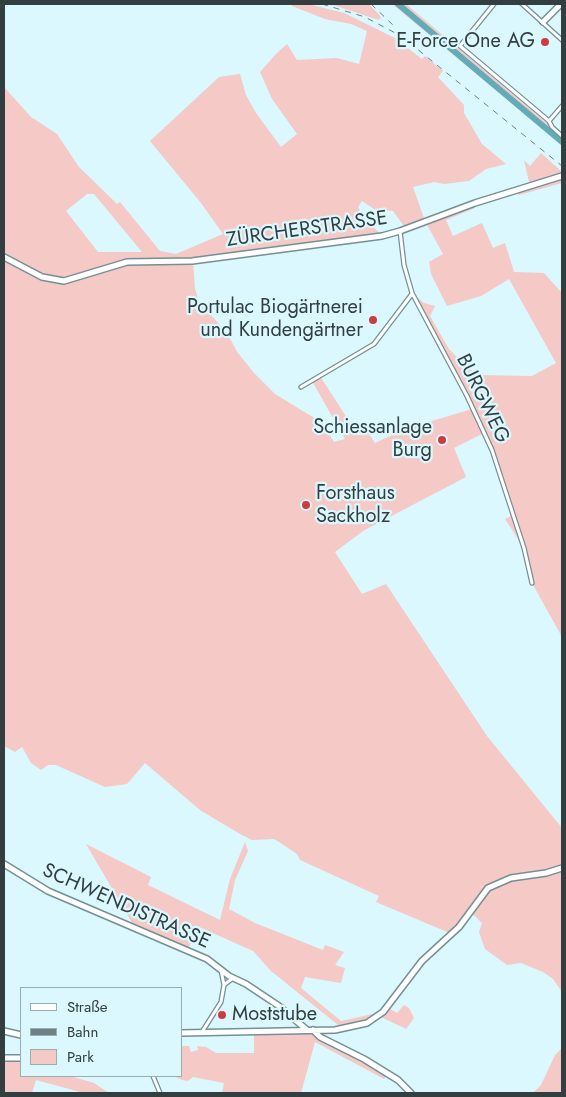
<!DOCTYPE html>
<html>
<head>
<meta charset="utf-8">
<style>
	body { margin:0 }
	#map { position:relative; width:566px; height:1097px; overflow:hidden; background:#daf8fe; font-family:Jost,sans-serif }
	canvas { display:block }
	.frame { position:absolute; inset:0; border:5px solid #323e40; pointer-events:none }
	.legend { position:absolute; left:20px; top:987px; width:162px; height:90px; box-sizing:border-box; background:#daf8fe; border:1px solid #97aeb2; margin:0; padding:6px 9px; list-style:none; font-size:15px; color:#323e40 }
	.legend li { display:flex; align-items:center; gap:10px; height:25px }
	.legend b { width:25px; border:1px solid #97aeb2 }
</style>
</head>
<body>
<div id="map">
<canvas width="566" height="1097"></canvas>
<div class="frame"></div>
<ul class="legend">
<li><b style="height:6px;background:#fff"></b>Straße</li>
<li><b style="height:6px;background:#6e8083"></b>Bahn</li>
<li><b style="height:14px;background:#f4c9c6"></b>Park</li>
</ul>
</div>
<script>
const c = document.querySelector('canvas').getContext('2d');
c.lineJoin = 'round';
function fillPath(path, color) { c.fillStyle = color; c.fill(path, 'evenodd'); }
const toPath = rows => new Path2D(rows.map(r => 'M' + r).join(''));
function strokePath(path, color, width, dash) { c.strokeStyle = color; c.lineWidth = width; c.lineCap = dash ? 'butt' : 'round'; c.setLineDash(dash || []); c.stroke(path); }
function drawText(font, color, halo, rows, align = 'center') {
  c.font = font + ' Jost,sans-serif'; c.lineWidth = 4.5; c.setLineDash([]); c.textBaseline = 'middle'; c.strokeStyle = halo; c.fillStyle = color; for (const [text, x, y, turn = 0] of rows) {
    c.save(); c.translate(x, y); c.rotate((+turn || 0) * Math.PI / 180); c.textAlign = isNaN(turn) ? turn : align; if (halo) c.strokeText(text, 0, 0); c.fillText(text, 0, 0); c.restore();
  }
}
const green = toPath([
	[292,4,308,4,344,13,395,38,422,59,425,56,443,71,438,77,464,105,464,113,482,144,506,164,486,169,469,181,444,184,434,182,413,187,425,221,530,186,524,160,530,166,541,153,562,172,562,183,519,195,517,193,474,206,475,208,446,220,453,236,482,223,493,248,505,243,514,272,544,273,562,293,562,637,532,583,524,548,505,519,513,515,484,433,454,448,466,477,363,531,335,552,362,594,386,584,487,736,562,828,562,992,553,979,543,972,521,963,507,965,485,949,479,932,482,923,471,912,452,934,376,902,379,896,300,860,297,854,279,842,274,839,252,840,240,834,200,810,145,763,127,784,105,787,56,765,48,765,41,770,31,763,22,747,15,752,4,746,4,87,31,117,57,134,79,167,117,204,120,202,160,251,176,254,223,234,201,203,150,141,219,77,240,74,246,95,256,113,281,147,297,134,272,99,260,72,276,54,287,44,297,60,337,58,359,64,367,31,351,24,325,19,292,6],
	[87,194,94,194,142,252,98,252,66,211],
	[362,201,374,209,393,211,406,229,425,221,443,254,429,262,431,274,447,306,481,296,509,279,556,363,532,376,479,375,464,365,449,349,430,316,435,306,424,303,412,293,472,409,405,429,375,443,369,434,358,435,320,376,312,381,345,439,334,442,327,431,316,419,275,394,254,373,238,353,225,330,200,304,195,289,193,261,382,236,363,216,358,207],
	[330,4,369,4,381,17,379,20],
	[392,4,406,4,562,136,562,145],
	[245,842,248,851,235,880,229,909,255,923,323,950,325,945,344,952,335,965,345,968,341,983,305,977,301,988,341,1021,382,1012,387,1007,397,1013,404,1005,409,1008,414,1018,406,1029,379,1016,343,1029,271,971,253,951,197,926,188,950,132,927,131,921,86,844,151,877,148,885,220,920,230,879],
	[254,1031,307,1031,388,1073,384,1079,315,1042,301,1093,222,1093,224,1083,193,1077,188,1081,182,1080,173,1076,181,1076,181,1046,189,1046,191,1052,198,1050,197,1046,206,1047,216,1053,254,1053],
	[562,1048,562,1093,533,1093,541,1085,555,1055],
	[4,1058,21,1058,21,1076,70,1076,94,1083,109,1093,84,1093,36,1080,32,1093,4,1093]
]);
const river = toPath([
	[398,4,562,142]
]);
const street = toPath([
	[494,4,460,46,549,121,552,127,562,136],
	[522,4,562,40],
	[549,121,562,106],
	[400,231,404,265,412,293,467,396,492,450,524,548,532,583],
	[301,387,374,344,412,294],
	[224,985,233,978],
	[202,1032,221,1002,224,985,221,970],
	[153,1076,160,1093]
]);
const secondary = toPath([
	[543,22,561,4],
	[4,257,42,277,64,281,127,262,192,261,382,236,400,231,475,203,562,176],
	[4,864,48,891,207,959,229,976,246,984,279,1006,307,1030],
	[313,1030,320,1037,364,1059,398,1080,411,1093],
	[4,1031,21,1035],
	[181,1033,335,1030,367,1023,383,1012,422,961,459,927,488,888,511,878,546,873,562,868],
	[4,1058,21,1058]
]);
const rail = toPath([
	[322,4,365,17,401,36,562,166],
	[371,4,394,26]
]);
const markers = [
	[545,42,5,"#cc3d40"],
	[373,320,5,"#cc3d40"],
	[442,440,5,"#cc3d40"],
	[306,505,5,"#cc3d40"],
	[222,1015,5,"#cc3d40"]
];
const poiNames = [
	["E-Force One AG",535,42],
	["Portulac Biogärtnerei",363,308],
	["und Kundengärtner",363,331],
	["Schiessanlage",432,428],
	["Burg",432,451],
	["Forsthaus",316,494,"left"],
	["Sackholz",316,517,"left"],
	["Moststube",232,1015,"left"]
];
const streetNames = [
	["ZÜRCHERSTRASSE",307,230,-8],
	["BURGWEG",482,399,64],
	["SCHWENDISTRASSE",126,907,24]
];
fillPath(green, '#f4c9c6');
strokePath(river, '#62acb8', 6);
strokePath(street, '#749095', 5.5);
strokePath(secondary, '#749095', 8);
strokePath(street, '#fff', 3);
strokePath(secondary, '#fff', 5);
strokePath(rail, '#6e8083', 1, [6, 6]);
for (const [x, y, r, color] of markers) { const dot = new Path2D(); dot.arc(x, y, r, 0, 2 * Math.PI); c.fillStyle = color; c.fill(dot); strokePath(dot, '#daf8fe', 2); }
drawText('20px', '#323e40', '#daf8fe', poiNames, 'right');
drawText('20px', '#323e40', '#daf8fe', streetNames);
</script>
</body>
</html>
